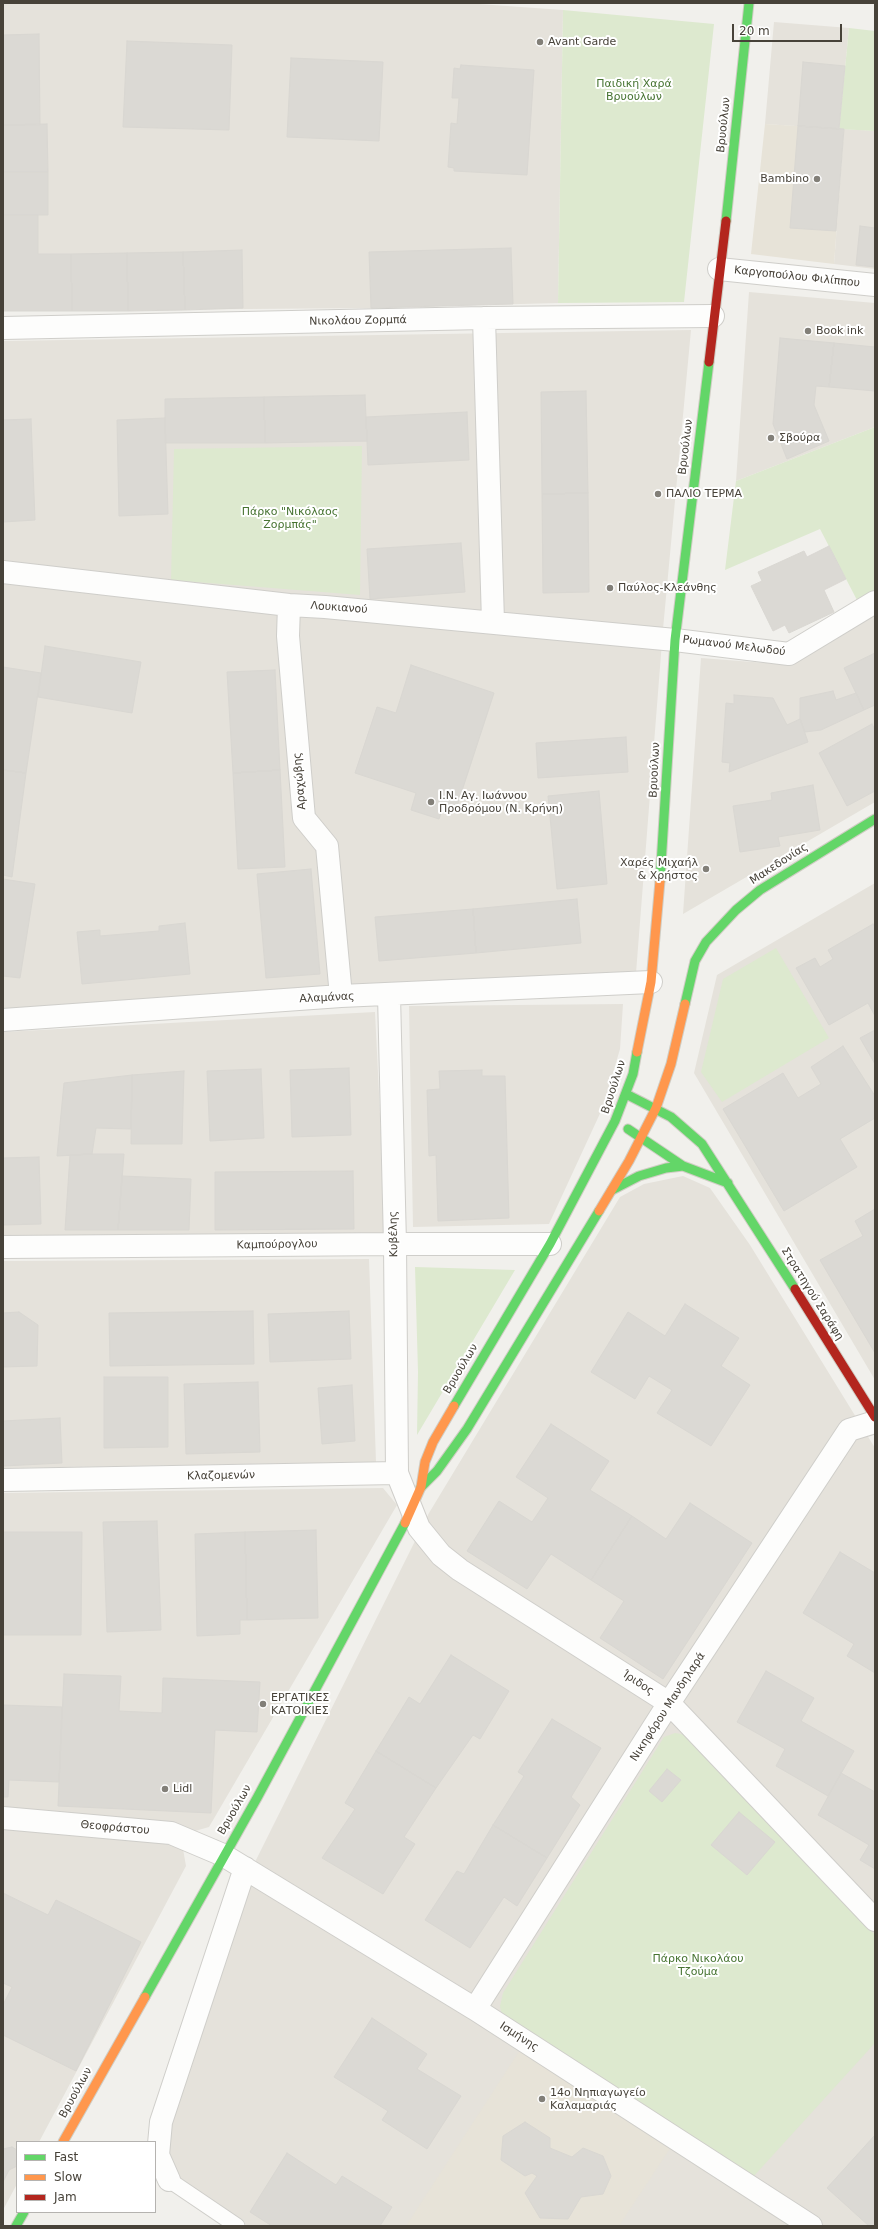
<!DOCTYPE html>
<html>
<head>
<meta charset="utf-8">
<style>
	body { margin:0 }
	#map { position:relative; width:878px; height:2229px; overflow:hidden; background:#f1f0ec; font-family:"DejaVu Sans",sans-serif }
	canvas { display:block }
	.frame { position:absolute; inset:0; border:4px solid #474239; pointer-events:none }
	.legend { position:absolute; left:16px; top:2141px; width:140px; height:72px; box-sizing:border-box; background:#fff; border:1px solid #b5b3b0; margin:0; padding:5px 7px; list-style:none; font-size:12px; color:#474239 }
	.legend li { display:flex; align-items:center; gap:8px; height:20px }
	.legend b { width:20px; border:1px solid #b5b3b0 }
	.scale { position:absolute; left:732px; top:24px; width:110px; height:18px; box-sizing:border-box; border:2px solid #474239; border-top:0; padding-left:5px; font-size:12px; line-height:14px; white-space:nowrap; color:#474239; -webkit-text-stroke:3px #fff; paint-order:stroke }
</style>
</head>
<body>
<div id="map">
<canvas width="878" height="2229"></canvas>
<div class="frame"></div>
<ul class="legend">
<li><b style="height:5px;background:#63d668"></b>Fast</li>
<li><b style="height:5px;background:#ff974d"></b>Slow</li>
<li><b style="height:5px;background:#b3261e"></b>Jam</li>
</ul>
<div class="scale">20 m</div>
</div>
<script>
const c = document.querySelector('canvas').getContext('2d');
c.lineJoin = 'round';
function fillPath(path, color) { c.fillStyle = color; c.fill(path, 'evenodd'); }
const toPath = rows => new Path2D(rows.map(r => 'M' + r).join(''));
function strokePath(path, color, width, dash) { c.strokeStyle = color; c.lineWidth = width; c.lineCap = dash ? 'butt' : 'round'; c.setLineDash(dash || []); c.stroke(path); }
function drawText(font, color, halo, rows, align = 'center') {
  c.font = font + ' "DejaVu Sans",sans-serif'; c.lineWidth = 4; c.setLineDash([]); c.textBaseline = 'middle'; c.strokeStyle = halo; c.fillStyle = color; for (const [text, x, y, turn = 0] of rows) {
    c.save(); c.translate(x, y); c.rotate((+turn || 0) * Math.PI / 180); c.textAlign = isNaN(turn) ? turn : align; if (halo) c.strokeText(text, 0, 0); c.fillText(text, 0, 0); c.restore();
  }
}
const residential = toPath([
	[3,3,465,3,563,10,558,303,371,308,3,311],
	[774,22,849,28,839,129,765,124],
	[844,129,875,131,875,269,834,264],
	[749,292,875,303,875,427,736,481],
	[691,330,663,629,636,973,3,1013,3,341],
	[875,615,875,802,683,914,701,658,792,665],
	[875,883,875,1380,694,1073,717,975],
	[623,1004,620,1049,603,1107,549,1224,413,1227,409,1006],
	[375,1012,386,1236,3,1240,3,1032],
	[683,1176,710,1188,750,1245,875,1448,875,2226,248,2226,173,2178,169,2153,171,2125,255,1862,429,1513,620,1197,644,1184],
	[369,1259,376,1462,3,1468,3,1261],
	[383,1488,397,1505,209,1827,195,1831,3,1811,3,1493],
	[3,1827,166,1840,183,1849,186,1866,39,2142,17,2142,17,2184,3,2210]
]);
const education = toPath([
	[765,124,844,129,834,264,751,254],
	[520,2050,671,2147,619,2226,406,2226]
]);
const green = toPath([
	[563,10,714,24,684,302,558,303],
	[849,28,875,31,875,131,839,129],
	[875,427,875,592,858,602,820,529,725,570,736,481],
	[362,446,360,595,171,580,174,449],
	[776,948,829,1038,722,1102,701,1072,723,979],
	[415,1267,515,1270,417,1435,418,1372],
	[675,1733,687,1735,875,1935,875,2043,753,2177,502,2016,500,2006,503,1993,664,1737]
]);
const building = toPath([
	[39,34,40,125,3,125,3,35,39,34],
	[127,41,232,45,229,130,123,127,127,41],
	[291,58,383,62,379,141,287,137,291,58],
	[803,62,845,66,839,129,798,126,803,62],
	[461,65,534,70,527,175,454,171,454,168,448,167,451,123,457,124,459,98,452,98,454,68,460,69,461,65],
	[47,124,48,172,3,172,3,125,47,124],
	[798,126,844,129,836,231,790,228,798,126],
	[3,172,48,172,48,215,3,215,3,172],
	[3,215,38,215,38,254,71,254,72,311,3,311,3,215],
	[860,226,875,228,875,267,856,265,860,226],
	[511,248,513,304,371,308,369,252,511,248],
	[242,250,243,308,185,310,183,252,242,250],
	[183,252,185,310,128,311,127,253,183,252],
	[127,253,128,311,72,311,71,254,127,253],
	[780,338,834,343,829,387,816,386,814,405,829,441,787,459,773,424,780,338],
	[834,343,875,347,875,391,829,387,834,343],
	[586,391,588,493,542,494,541,392,586,391],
	[365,395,367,441,265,443,264,397,365,395],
	[264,397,265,443,165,443,165,399,264,397],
	[467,412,469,460,368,465,366,417,467,412],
	[165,418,168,514,119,516,117,420,165,418],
	[31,419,35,520,3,522,3,420,31,419],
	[588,493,589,592,543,593,542,494,588,493],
	[461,543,465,592,370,599,367,549,461,543],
	[829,546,846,579,824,590,834,612,789,633,785,625,773,631,751,586,762,581,758,572,804,551,807,557,829,546],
	[45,646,141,662,132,713,38,697,45,646],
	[875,653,875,705,864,710,844,668,875,653],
	[411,665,494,693,456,809,444,805,439,819,411,810,416,793,355,773,377,707,396,713,411,665],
	[3,667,41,673,26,773,3,770,3,667],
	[275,670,280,770,233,773,227,672,275,670],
	[833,691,836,700,856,693,864,710,821,730,805,732,800,719,800,698,833,691],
	[734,695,773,698,787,725,800,719,808,742,729,772,730,763,722,762,726,703,734,704,734,695],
	[872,724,875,730,875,791,847,806,819,753,872,724],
	[626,737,628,772,538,778,536,743,626,737],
	[3,770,26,773,12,877,3,875,3,770],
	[280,770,285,867,238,869,233,773,280,770],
	[813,785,820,830,778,837,780,846,740,852,733,806,772,800,771,793,813,785],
	[599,791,607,884,557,889,548,796,599,791],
	[311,869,320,974,266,978,257,874,311,869],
	[3,879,35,884,20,978,3,976,3,879],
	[577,899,581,943,476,953,473,909,577,899],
	[473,909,476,953,379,961,375,917,473,909],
	[185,923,190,974,82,984,77,932,100,930,100,936,159,931,159,926,185,923],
	[873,924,875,927,875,1016,868,1003,829,1025,796,968,815,958,820,967,833,959,828,950,873,924],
	[875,1030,875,1064,860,1038,875,1030],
	[843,1046,875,1096,875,1118,840,1139,857,1167,784,1211,723,1109,783,1073,798,1098,821,1084,811,1067,843,1046],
	[349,1068,351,1135,292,1137,290,1070,349,1068],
	[261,1069,264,1138,210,1141,207,1071,261,1069],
	[482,1070,482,1076,505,1076,509,1218,438,1221,436,1155,429,1156,427,1090,440,1089,439,1071,482,1070],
	[184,1071,182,1144,131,1144,132,1075,184,1071],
	[132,1075,131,1129,96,1128,92,1154,57,1156,64,1083,132,1075],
	[92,1154,124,1154,118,1230,65,1230,70,1155,92,1154],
	[39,1157,41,1224,3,1225,3,1158,39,1157],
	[353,1171,354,1229,215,1230,215,1172,353,1171],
	[122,1176,191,1179,189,1230,118,1230,122,1176],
	[875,1209,875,1353,820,1260,863,1236,855,1221,875,1209],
	[685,1304,739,1338,721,1366,750,1385,711,1446,657,1413,672,1390,649,1376,635,1399,591,1372,628,1312,665,1336,685,1304],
	[253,1311,254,1364,110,1366,109,1313,253,1311],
	[349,1311,351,1359,270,1362,268,1314,349,1311],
	[19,1312,38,1325,37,1366,3,1367,3,1313,19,1312],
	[104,1377,168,1377,168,1447,104,1448,104,1377],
	[258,1382,260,1452,186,1454,184,1384,258,1382],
	[352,1385,355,1441,322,1444,318,1388,352,1385],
	[60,1418,62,1463,3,1466,3,1421,60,1418],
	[551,1424,609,1461,590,1490,632,1516,591,1580,551,1554,527,1589,467,1551,499,1501,532,1522,548,1498,516,1477,551,1424],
	[690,1503,752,1543,663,1679,600,1638,624,1601,591,1580,632,1516,666,1539,690,1503],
	[157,1521,161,1630,107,1632,103,1522,157,1521],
	[316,1530,318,1618,247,1620,245,1532,316,1530],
	[3,1532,82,1532,81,1635,3,1635,3,1532],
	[245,1532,247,1620,240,1620,240,1634,197,1636,195,1534,245,1532],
	[840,1552,875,1573,875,1673,847,1656,854,1644,803,1613,840,1552],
	[451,1655,509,1691,480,1739,473,1735,436,1788,376,1751,409,1697,420,1704,451,1655],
	[766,1671,814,1698,801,1721,854,1751,828,1796,776,1766,785,1749,737,1722,766,1671],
	[64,1674,121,1676,119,1711,162,1713,163,1678,260,1682,257,1732,215,1730,211,1813,58,1806,64,1674],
	[3,1705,62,1707,59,1782,9,1780,8,1797,3,1797,3,1705],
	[552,1719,601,1748,571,1797,580,1805,547,1858,493,1825,524,1776,518,1772,552,1719],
	[376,1751,436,1788,404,1837,415,1844,383,1894,322,1858,355,1809,345,1803,376,1751],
	[667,1769,681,1780,662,1802,649,1791,667,1769],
	[841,1773,875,1792,875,1869,860,1860,869,1845,818,1815,841,1773],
	[739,1812,775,1842,747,1875,711,1845,739,1812],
	[493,1825,547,1858,517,1906,504,1897,470,1948,425,1920,457,1871,464,1874,493,1825],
	[3,1893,48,1915,56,1900,141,1942,76,2071,3,2035,3,2005,12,1987,3,1983,3,1893],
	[372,2018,427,2054,417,2069,461,2096,427,2149,382,2120,388,2111,334,2077,372,2018],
	[525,2122,550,2138,550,2148,572,2157,583,2148,603,2156,611,2176,603,2194,581,2197,568,2219,540,2218,525,2193,537,2176,532,2173,525,2176,501,2160,503,2136,525,2122],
	[875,2135,875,2226,869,2226,827,2188,875,2135],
	[12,2147,17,2150,17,2166,9,2170,3,2182,3,2149,12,2147],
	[287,2153,336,2185,342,2176,392,2207,380,2226,272,2226,250,2212,287,2153]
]);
const lane = toPath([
	[169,2180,237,2226]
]);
const street = toPath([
	[719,269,875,285],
	[484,318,493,622],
	[3,328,484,318,713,316],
	[3,572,289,605,325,607,675,640,789,654,875,602],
	[289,605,288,636,304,818,327,846,341,996],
	[389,995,395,1244,397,1473],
	[3,1020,341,996,651,982],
	[3,1247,395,1244,550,1244],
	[3,1480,397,1473,419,1528,441,1555,460,1570,669,1703,875,1920],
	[3,1818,171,1833,223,1855,475,2009,811,2226],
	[475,2009,669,1703,849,1430,875,1422],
	[169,2180,158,2155,161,2122,245,1868]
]);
const fast = toPath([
	[726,221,749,3],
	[660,881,675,640,709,362],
	[685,1004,695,961,706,942,736,910,760,890,875,819],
	[626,1094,671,1117,702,1144,795,1289],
	[628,1129,683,1166,728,1183],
	[612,1190,639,1176,666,1168,683,1166],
	[454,1406,550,1244,615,1121,633,1074,637,1052],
	[421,1487,437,1471,467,1429,599,1211],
	[145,1997,257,1798,405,1523],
	[16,2226,24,2212]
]);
const slow = toPath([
	[637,1052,651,982,660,881],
	[599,1211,629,1161,656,1108,671,1064,685,1004],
	[405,1523,421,1487,425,1462,433,1442,454,1406],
	[63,2142,145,1997]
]);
const jam = toPath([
	[709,362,726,221],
	[795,1289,875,1417]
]);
const markers = [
	[540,42,4,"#827f78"],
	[817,179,4,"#827f78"],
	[808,331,4,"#827f78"],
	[771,438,4,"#827f78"],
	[658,494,4,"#827f78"],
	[610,588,4,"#827f78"],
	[431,802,4,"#827f78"],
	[706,869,4,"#827f78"],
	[263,1704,4,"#827f78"],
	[165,1789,4,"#827f78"],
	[542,2099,4,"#827f78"]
];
const poiNames = [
	["Avant Garde",548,42],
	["Bambino",809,179,"right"],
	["Book ink",816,331],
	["Σβούρα",779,438],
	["ΠΑΛΙΟ ΤΕΡΜΑ",666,494],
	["Παύλος-Κλεάνθης",618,588],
	["Ι.Ν. Αγ. Ιωάννου",439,796],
	["Προδρόμου (Ν. Κρήνη)",439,809],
	["Χαρές Μιχαήλ",698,863,"right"],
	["& Χρήστος",698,876,"right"],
	["ΕΡΓΑΤΙΚΕΣ",271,1698],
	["ΚΑΤΟΙΚΙΕΣ",271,1711],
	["Lidl",173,1789],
	["14ο Νηπιαγωγείο",550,2093],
	["Καλαμαριάς",550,2106]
];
const parkNames = [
	["Παιδική Χαρά",634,84],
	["Βρυούλων",634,97],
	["Πάρκο \"Νικόλαος",290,512],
	["Ζορμπάς\"",290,525],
	["Πάρκο Νικολάου",698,1959],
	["Τζούμα",698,1972]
];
const streetNames = [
	["Βρυούλων",724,125,-84],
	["Καργοπούλου Φιλίππου",797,277,6],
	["Νικολάου Ζορμπά",358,321,-1],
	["Βρυούλων",686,447,-83],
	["Λουκιανού",339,608,4],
	["Ρωμανού Μελωδού",734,646,7],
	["Βρυούλων",655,770,-87],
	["Αραχώβης",300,781,-95],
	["Μακεδονίας",779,864,-33],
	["Αλαμάνας",327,998,-3],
	["Βρυούλων",614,1087,-72],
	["Κυβέλης",394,1234,-91],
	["Καμπούρογλου",277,1245,-1],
	["Στρατηγού Σαράφη",812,1294,58],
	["Βρυούλων",461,1369,-59],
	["Κλαζομενών",221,1476,-1],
	["Ίριδος",638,1683,33],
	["Νικηφόρου Μανδηλαρά",668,1707,-57],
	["Βρυούλων",235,1810,-60],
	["Θεοφράστου",115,1828,5],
	["Ισμήνης",519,2037,33],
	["Βρυούλων",76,2093,-61]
];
fillPath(residential, '#e5e2db');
fillPath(education, '#e7e3d8');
fillPath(green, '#dde9cf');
fillPath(building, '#dbd9d4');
strokePath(building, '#d9d7d2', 1);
strokePath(lane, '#cfceca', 17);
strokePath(street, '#cfceca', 24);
strokePath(fast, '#d0cdc4', 11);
strokePath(slow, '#d0cdc4', 11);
strokePath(jam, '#d0cdc4', 11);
strokePath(lane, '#fdfdfc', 15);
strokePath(street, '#fdfdfc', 22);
strokePath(fast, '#63d668', 9);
strokePath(slow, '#ff974d', 9);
strokePath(jam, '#b3261e', 9);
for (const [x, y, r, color] of markers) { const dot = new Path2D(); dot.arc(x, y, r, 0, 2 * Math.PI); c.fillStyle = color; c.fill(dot); strokePath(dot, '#fff', 1.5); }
drawText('11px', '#474239', '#fff', poiNames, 'left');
drawText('11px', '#467331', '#fff', parkNames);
drawText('11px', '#474239', '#fff', streetNames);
</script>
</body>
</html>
